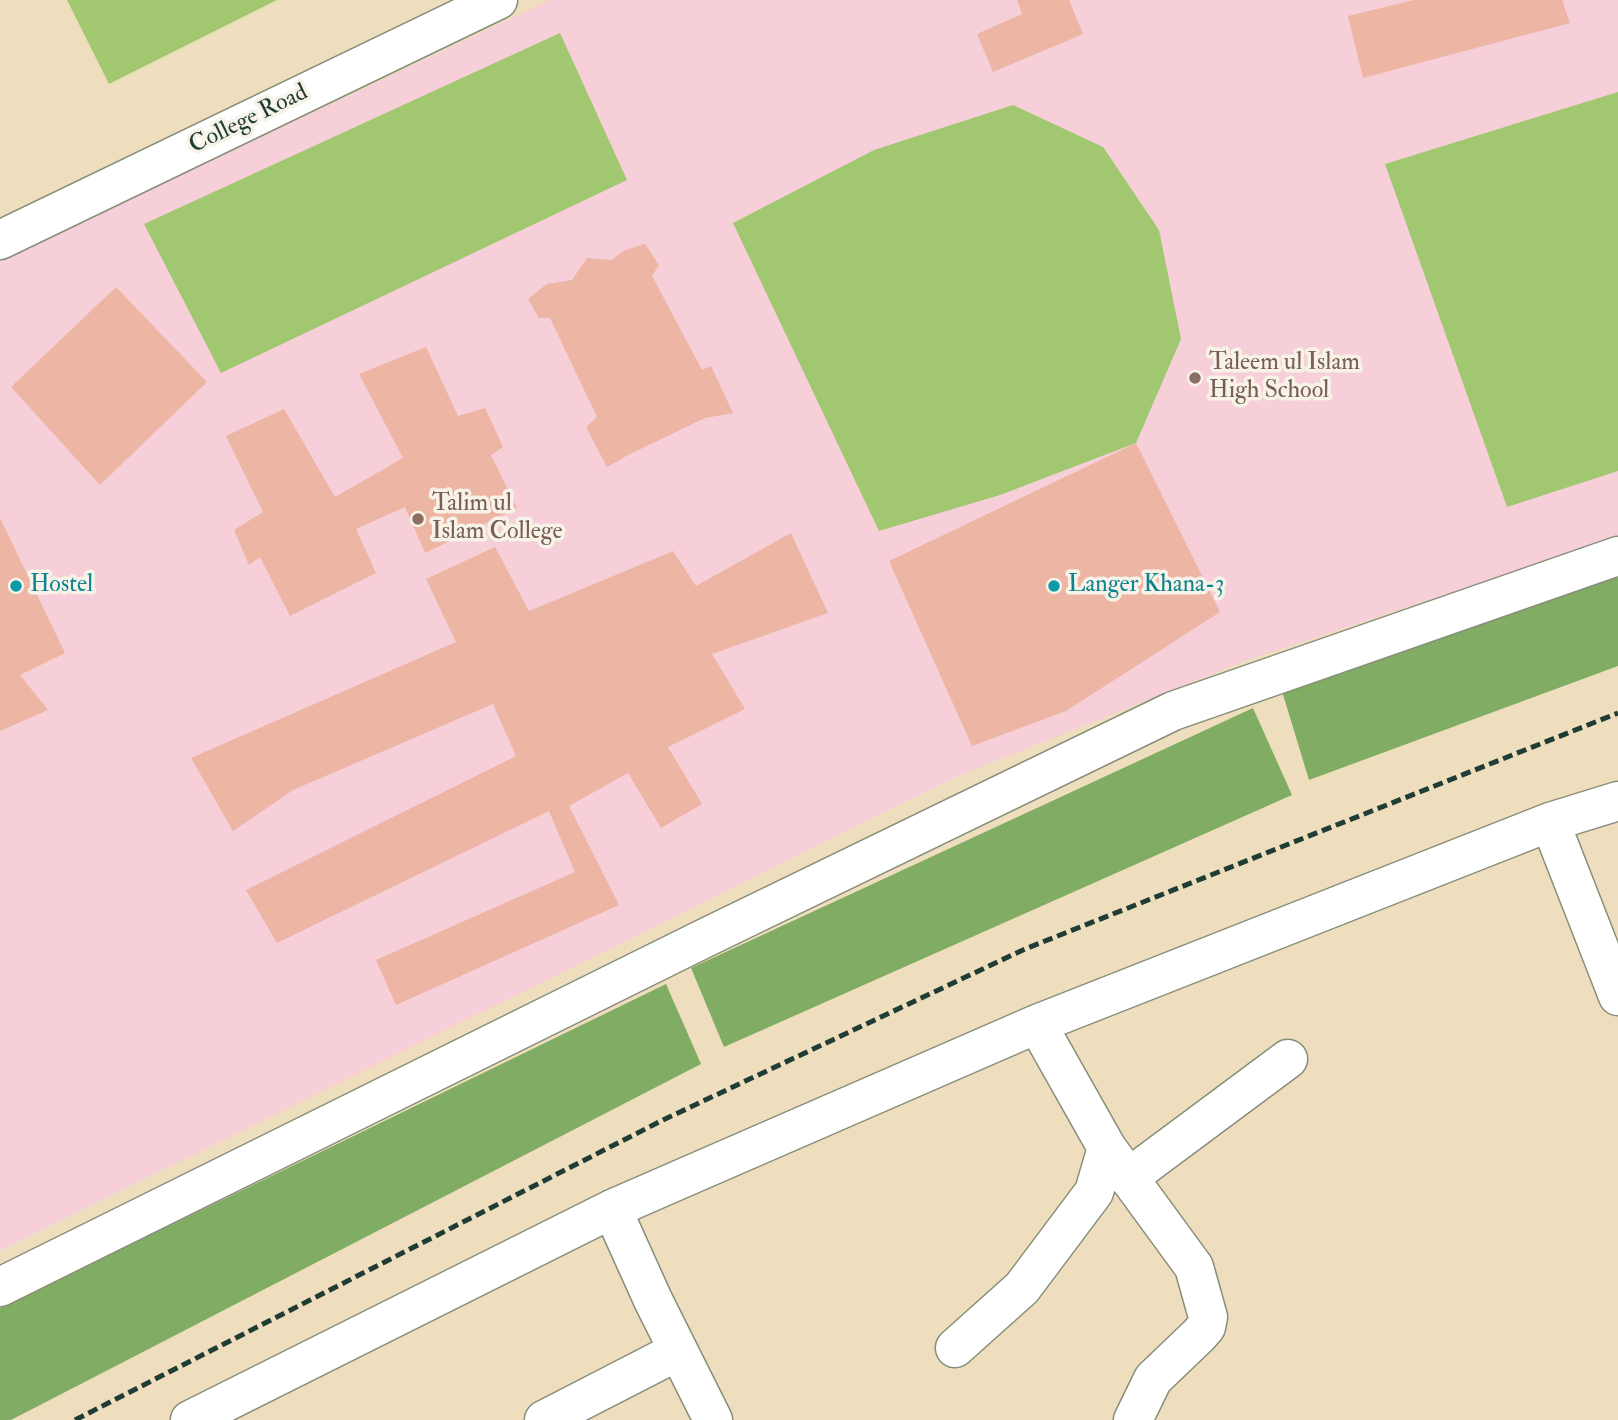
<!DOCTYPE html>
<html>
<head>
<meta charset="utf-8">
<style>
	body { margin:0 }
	canvas { display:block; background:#efdebe }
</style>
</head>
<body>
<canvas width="1618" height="1420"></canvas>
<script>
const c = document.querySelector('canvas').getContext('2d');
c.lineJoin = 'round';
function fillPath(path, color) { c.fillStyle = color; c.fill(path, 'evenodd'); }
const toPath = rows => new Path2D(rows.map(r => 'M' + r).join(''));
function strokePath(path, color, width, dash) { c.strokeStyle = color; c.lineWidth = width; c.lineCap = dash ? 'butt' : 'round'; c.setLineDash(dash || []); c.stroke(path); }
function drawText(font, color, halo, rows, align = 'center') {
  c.font = font + ' "IM FELL Double Pica",serif'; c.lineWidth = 7; c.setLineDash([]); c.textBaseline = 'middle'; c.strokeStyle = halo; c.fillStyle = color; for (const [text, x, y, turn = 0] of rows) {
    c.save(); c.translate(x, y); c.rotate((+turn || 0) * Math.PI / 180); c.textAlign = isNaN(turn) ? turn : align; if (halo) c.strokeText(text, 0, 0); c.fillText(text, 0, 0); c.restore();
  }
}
const built = toPath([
	[550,0,1618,0,1618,538,1250,659,956,777,0,1251,0,261]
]);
const green = toPath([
	[67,0,277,0,109,84],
	[560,33,627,180,221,373,144,224],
	[1618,92,1618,471,1507,507,1385,164],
	[1013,105,1103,147,1159,230,1181,339,1136,443,1000,495,879,531,733,223,874,150]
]);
const forest = toPath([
	[1618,573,1618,666,1309,780,1281,688],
	[1253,708,1292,795,724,1047,691,968],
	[666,984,701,1064,11,1420,0,1420,0,1308]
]);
const building = toPath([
	[1017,0,1069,0,1083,34,993,72,977,34,1022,14],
	[1414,0,1562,0,1570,23,1363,78,1348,16],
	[645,244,659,265,652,276,702,370,711,366,733,413,705,418,628,455,607,467,586,427,597,417,550,318,539,318,528,299,547,284,572,280,587,258,612,260,625,250],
	[116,287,207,382,100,485,11,387],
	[426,347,458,416,485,408,503,447,491,455,517,508,425,553,405,507,356,529,376,573,290,616,260,557,249,565,234,530,263,512,226,436,284,409,335,497,403,458,359,374],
	[1136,443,1220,612,1066,711,972,746,889,561],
	[0,518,65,653,20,675,48,710,0,731],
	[791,533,828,613,712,654,745,709,668,747,702,804,661,828,628,773,569,806,619,905,396,1005,376,960,575,872,549,811,277,943,246,890,516,756,493,704,293,790,233,831,191,758,456,642,426,579,495,547,529,611,673,551,696,586]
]);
const minor = toPath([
	[1550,822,1618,996],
	[1037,1024,1107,1148,1194,1267,1208,1317,1206,1327,1199,1335,1153,1379,1133,1420],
	[1128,1178,1288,1059],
	[0,1287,707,937,1173,711,1618,556],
	[955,1348,1022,1288,1094,1192,1107,1148],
	[190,1420,612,1209],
	[544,1420,678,1351],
	[713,1420,653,1300,612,1209,1037,1024,1550,822,1618,801]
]);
const major = toPath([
	[0,240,498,0]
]);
const rail = toPath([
	[75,1420,663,1120,1025,949,1618,713]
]);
const markers = [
	[1195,378,7,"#8d6e63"],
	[418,519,7,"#8d6e63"],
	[16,586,7,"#0f9aa8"],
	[1054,586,7,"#0f9aa8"]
];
const streetNames = [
	["College Road",249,120,-26]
];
const educationNames = [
	["Taleem ul Islam",1209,364],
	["High School",1209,392],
	["Talim ul",432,505],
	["Islam College",432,533]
];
const cultureNames = [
	["Hostel",30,586],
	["Langer Khana-3",1068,586]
];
fillPath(built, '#f6cfd8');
fillPath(green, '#a1c771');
fillPath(forest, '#80ac63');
fillPath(building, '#edb5a4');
strokePath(minor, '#878e79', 41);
strokePath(major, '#878e79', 41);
strokePath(minor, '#fff', 38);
strokePath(major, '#fff', 38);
strokePath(rail, '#1f3d34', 5, [10, 5]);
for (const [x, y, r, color] of markers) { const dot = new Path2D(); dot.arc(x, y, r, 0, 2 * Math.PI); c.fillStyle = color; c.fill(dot); strokePath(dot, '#f7f3e8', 2.5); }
drawText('24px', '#1f3d34', '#f7f3e8', streetNames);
drawText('24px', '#785e54', '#f7f3e8', educationNames, 'left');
drawText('24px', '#0d838f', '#f7f3e8', cultureNames, 'left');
</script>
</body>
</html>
